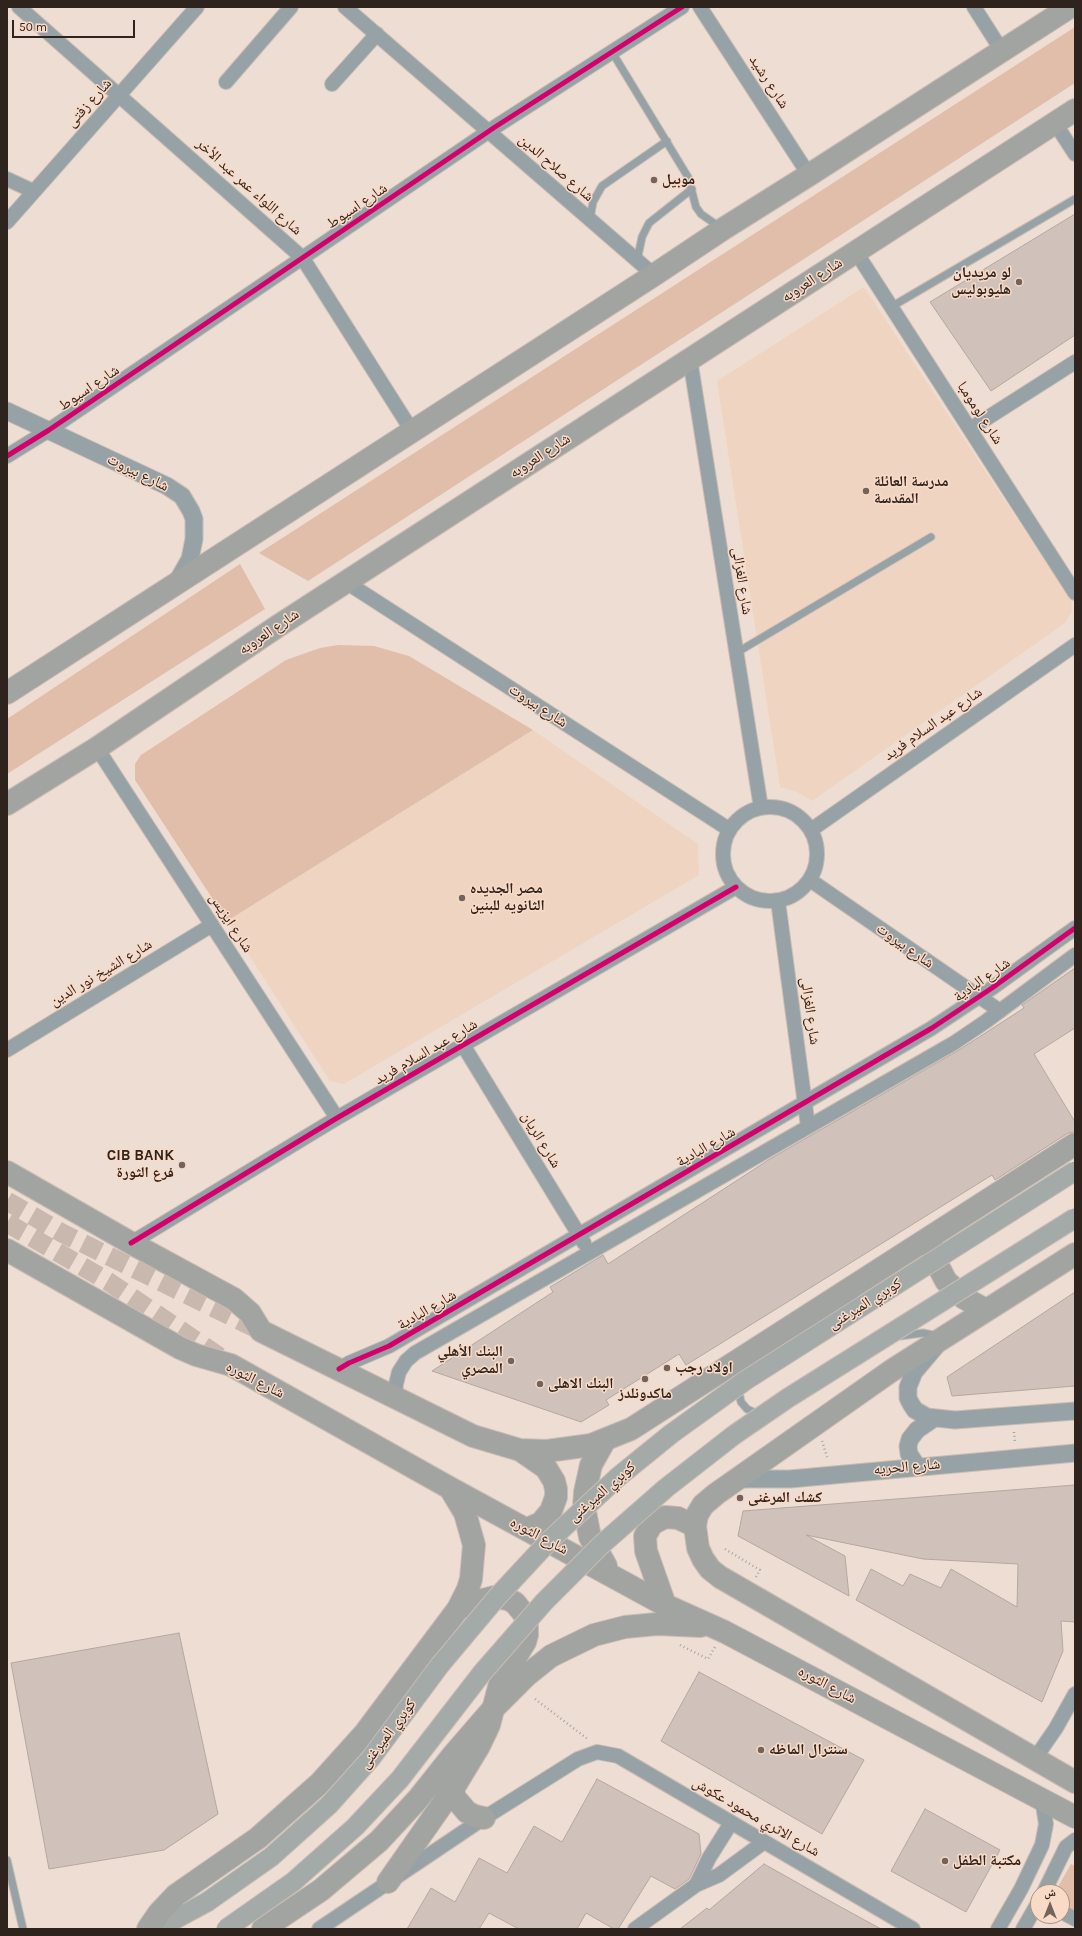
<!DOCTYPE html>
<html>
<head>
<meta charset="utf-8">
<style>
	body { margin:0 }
	#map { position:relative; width:1082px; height:1936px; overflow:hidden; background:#eeddd2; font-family:Karla,"Noto Naskh Arabic",sans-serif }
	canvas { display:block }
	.frame { position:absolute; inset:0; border:8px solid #2f231d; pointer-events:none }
	.north { position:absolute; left:1030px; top:1884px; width:40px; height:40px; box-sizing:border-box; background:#f9dac7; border:1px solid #a89183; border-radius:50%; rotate:0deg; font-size:11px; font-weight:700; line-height:16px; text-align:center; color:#2f231d }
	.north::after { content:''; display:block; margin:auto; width:14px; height:18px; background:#72645c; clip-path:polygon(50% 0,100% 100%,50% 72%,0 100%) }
	.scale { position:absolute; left:12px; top:20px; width:123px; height:18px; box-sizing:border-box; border:2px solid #2f231d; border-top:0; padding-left:5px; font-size:12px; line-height:14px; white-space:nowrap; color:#2f231d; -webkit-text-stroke:3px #f9dac7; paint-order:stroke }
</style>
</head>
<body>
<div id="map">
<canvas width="1082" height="1936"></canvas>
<div class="frame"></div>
<div class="north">ش</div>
<div class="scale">50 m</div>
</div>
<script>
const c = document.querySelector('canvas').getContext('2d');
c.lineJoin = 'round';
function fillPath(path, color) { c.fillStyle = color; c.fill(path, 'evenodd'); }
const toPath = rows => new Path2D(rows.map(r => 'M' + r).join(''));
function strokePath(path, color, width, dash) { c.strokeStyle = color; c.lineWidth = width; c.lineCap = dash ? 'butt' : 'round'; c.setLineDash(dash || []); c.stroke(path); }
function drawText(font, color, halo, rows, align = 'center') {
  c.font = font + ' Karla,"Noto Naskh Arabic",sans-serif'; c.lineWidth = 3; c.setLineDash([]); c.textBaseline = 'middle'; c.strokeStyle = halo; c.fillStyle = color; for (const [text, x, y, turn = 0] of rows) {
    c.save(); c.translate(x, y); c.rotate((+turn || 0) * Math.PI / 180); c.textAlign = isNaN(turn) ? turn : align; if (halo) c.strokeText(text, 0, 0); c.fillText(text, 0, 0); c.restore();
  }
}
const built = toPath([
	[864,287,1071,601,1072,611,1065,623,812,801,797,792,780,787,717,381],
	[533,730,698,844,699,875,344,1084,330,1081,227,921]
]);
const green = toPath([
	[1075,27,1075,83,308,581,259,553],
	[240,564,265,609,7,774,7,719],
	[338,645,374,646,409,656,533,730,227,921,135,780,135,764,141,755,286,660,320,648],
	[1071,1864,1075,1866,1075,1914,1062,1907,1062,1892,1055,1892]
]);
const building = toPath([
	[1075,214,1075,335,991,391,930,302,1075,214],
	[1075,968,1075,1028,1034,1054,1075,1122,1075,1132,1068,1133,995,1180,992,1175,686,1365,679,1354,606,1400,609,1405,581,1422,432,1371,553,1292,550,1287,603,1255,608,1264,770,1159,959,1050,1024,1008,1022,1005,1075,968],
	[1075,1292,1075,1386,952,1396,947,1377,1075,1292],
	[1075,1485,1075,1622,1061,1621,1063,1651,1042,1702,856,1600,871,1569,903,1586,910,1574,941,1588,951,1569,1017,1607,1018,1564,923,1559,806,1535,845,1556,849,1596,738,1536,743,1511,1075,1485],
	[179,1633,218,1814,164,1850,49,1869,11,1663,179,1633],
	[699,1672,864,1760,822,1834,661,1741,699,1672],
	[597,1779,699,1834,701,1854,689,1879,675,1889,651,1876,618,1929,614,1929,586,1913,577,1929,519,1929,489,1913,479,1929,407,1929,431,1888,455,1902,479,1858,507,1873,534,1826,562,1842,597,1779],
	[925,1809,1000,1850,966,1912,891,1871,925,1809],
	[764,1864,828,1900,881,1929,680,1929,707,1908,709,1910,764,1864]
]);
const secondaryTunnel = toPath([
	[7,1201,62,1233,261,1331],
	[7,1223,109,1282,226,1361]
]);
const path = toPath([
	[1014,1432,1015,1443],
	[822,1441,828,1460],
	[725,1549,760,1570,756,1577],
	[680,1645,708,1659,715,1647],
	[535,1699,589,1740]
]);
const service = toPath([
	[612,52,688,177,696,207,701,214,721,228],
	[590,219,593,202,602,186,667,141],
	[637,261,642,237,649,223,692,189],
	[891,307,1075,199],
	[736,653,931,537],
	[900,1336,923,1333,938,1336],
	[797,1337,855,1298],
	[738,1388,741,1402,747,1409,760,1415],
	[7,1860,23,1929]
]);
const minor = toPath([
	[19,7,297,253,307,265,412,431],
	[345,7,654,275],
	[700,7,809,175],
	[974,7,1002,51],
	[226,82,291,7],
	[332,84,377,34],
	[1055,123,1075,154],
	[7,179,33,191],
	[7,222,197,7],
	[856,252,1075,593],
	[690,359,761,808],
	[970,429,1075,362],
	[7,456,49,430,495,127,682,7],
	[346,582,730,830],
	[97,748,337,1118],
	'723 854a47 47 0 1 1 94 0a47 47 0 1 1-94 0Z',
	[811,830,1075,645],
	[810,880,1000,1011],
	[778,901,808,1127],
	[463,1045,584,1243],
	[7,1050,212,925],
	[131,1243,337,1118,736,887],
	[339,1369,349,1363,389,1346,932,1028,992,988,1075,928],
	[395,1397,396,1384,399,1372,406,1361,415,1353,954,1043,985,1022,1075,955],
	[1034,1760,1056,1728,1075,1694],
	[696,1885,709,1858,731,1823],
	[1044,1892,1066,1847,1075,1840],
	[1062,1912,1075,1919],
	[319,1929,484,1818,578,1759,597,1752,618,1756,913,1929],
	[635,1929,696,1885,719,1875,764,1842],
	[998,1929,1021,1889,1042,1845,1046,1824,1042,1799],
	[1023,1929,1038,1903]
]);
const tertiary = toPath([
	[7,411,167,486,182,496,191,511,194,519,194,539,190,559,177,582],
	[936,1346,914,1372,908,1387,908,1398,911,1404,915,1410,927,1417,955,1420,1075,1411],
	[917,1466,909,1454,908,1446,910,1439,917,1430,933,1419],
	[739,1479,790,1479,1075,1453]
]);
const secondary = toPath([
	[157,1929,207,1902]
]);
const trunk = toPath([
	[7,693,654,275,723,229,809,175,1070,7],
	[7,804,97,748,278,626,1075,110],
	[7,1172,131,1243,234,1299,250,1313,261,1331,473,1436,520,1450,547,1451,591,1445,631,1429,1075,1144],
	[931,1240,935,1260,946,1281,964,1298,986,1310],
	[7,1250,180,1348,196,1355,231,1365,450,1488,665,1605,725,1632,1075,1817],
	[1075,1254,891,1371,716,1494,703,1505,697,1515,695,1526,698,1548,703,1559,710,1569,720,1577,1075,1782],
	[605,1440,591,1465,585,1492,584,1507,590,1537,606,1566],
	[520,1450,546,1468,554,1481,556,1489,556,1497,551,1511,541,1523,527,1529],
	[665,1605,646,1551,645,1536,652,1524,665,1517,678,1518,695,1526],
	[453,1789,455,1798,467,1812,475,1816,484,1818],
	[388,1882,453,1789,479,1746,489,1725,500,1683,525,1642,527,1635,527,1621,524,1614,515,1603,508,1599,494,1597,475,1602,458,1609],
	[148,1929,159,1913,176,1895,258,1838,320,1783,365,1733,458,1609,468,1589,471,1579,474,1545,465,1513,450,1488],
	[263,1929,321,1890,379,1841,418,1799,453,1755,492,1710,526,1676,551,1656,594,1635,625,1627,657,1624,701,1626]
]);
const secondaryBridge = toPath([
	[207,1902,271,1857,329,1805,371,1758,440,1665,498,1596,551,1539,618,1477,671,1434,746,1380,1075,1171],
	[226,1929,293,1882,355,1827,400,1779,482,1673,544,1602,601,1545,666,1488,734,1435,788,1398,1075,1218]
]);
const cycleway = toPath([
	[7,456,49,430,495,127,682,7],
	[131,1243,337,1118,736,887],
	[339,1369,349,1363,389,1346,932,1028,992,988,1075,928]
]);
const markers = [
	[654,180,4,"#72645c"],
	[1019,282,4,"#72645c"],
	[866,491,4,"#72645c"],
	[462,898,4,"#72645c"],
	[182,1165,4,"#72645c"],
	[511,1361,4,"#72645c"],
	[667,1368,4,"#72645c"],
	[645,1379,4,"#72645c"],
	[540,1384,4,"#72645c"],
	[740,1498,4,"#72645c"],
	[761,1750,4,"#72645c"],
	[945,1861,4,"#72645c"]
];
const streetNames = [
	["شارع رشيد",769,82,57],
	["شارع زفتى",89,103,-48],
	["شارع صلاح الدين",556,168,41],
	["شارع اللواء عمر عبد الأخر",249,187,42],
	["شارع اسيوط",357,206,-34],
	["شارع العروبه",812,280,-33],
	["شارع اسيوط",89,388,-34],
	["شارع لومومبا",980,413,57],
	["شارع العروبه",540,456,-33],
	["شارع بيروت",138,473,26],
	["شارع الغزالى",742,581,81],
	["شارع العروبه",269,632,-34],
	["شارع بيروت",538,706,33],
	["شارع عبد السلام فريد",933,724,-35],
	["شارع ايزيس",231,923,57],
	["شارع بيروت",905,946,35],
	["شارع الشيخ نور الدين",101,973,-31],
	["شارع البادية",982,980,-35],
	["شارع الغزالى",810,1011,82],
	["شارع عبد السلام فريد",426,1052,-30],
	["شارع الريان",541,1140,59],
	["شارع البادية",706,1147,-30],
	["كوبري الميرغنى",865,1304,-32],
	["شارع البادية",427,1310,-30],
	["شارع الثوره",255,1380,27],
	["شارع الحريه",907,1467,-5],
	["كوبري الميرغنى",602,1492,-41],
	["شارع الثوره",539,1536,28],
	["شارع الثوره",827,1685,28],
	["كوبري الميرغنى",388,1734,-53],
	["شارع الاثري محمود عكوش",756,1817,30]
];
const poiNames = [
	["موبيل",662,180],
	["لو مريديان",1011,273,"right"],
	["هليوبوليس",1011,290,"right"],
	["مدرسة العائلة",874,482],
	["المقدسة",874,499],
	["مصر الجديده",470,889],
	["الثانويه للبنين",470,906],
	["CIB BANK",174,1156,"right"],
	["فرع الثورة",174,1173,"right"],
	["البنك الأهلي",503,1352,"right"],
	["المصري",503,1369,"right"],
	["اولاد رجب",675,1368],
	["البنك الاهلى",548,1384],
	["ماكدونلدز",645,1394,"center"],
	["كشك المرغنى",748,1498],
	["سنترال الماظه",769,1750],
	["مكتبة الطفل",953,1861]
];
fillPath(built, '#f0d4c2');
fillPath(green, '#e1bea9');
fillPath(building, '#d0c2ba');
strokePath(building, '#b4a79f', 1);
strokePath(secondaryTunnel, '#c8b8ae', 19, [19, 10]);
strokePath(service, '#c9bcb4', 9);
strokePath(minor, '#c9bcb4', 16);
strokePath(tertiary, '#c9bcb4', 19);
strokePath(secondary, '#c9bcb4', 21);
strokePath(trunk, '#c9bcb4', 24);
strokePath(path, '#a3a7a5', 2.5, [1, 3]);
strokePath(service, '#96a2a5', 7);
strokePath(minor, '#96a2a5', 14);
strokePath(tertiary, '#96a2a5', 17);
strokePath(secondary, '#a3aaa8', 19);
strokePath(trunk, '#a2a4a1', 22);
strokePath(secondaryBridge, '#c9bcb4', 21, []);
strokePath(secondaryBridge, '#a3aaa8', 19);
strokePath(cycleway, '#d6006c', 5);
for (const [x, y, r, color] of markers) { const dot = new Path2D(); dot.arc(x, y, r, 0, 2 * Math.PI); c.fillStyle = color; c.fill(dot); strokePath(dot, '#f9dac7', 1.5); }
drawText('15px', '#2f231d', '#f9dac7', streetNames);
drawText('bold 15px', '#2f231d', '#f9dac7', poiNames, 'left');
</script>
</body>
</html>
